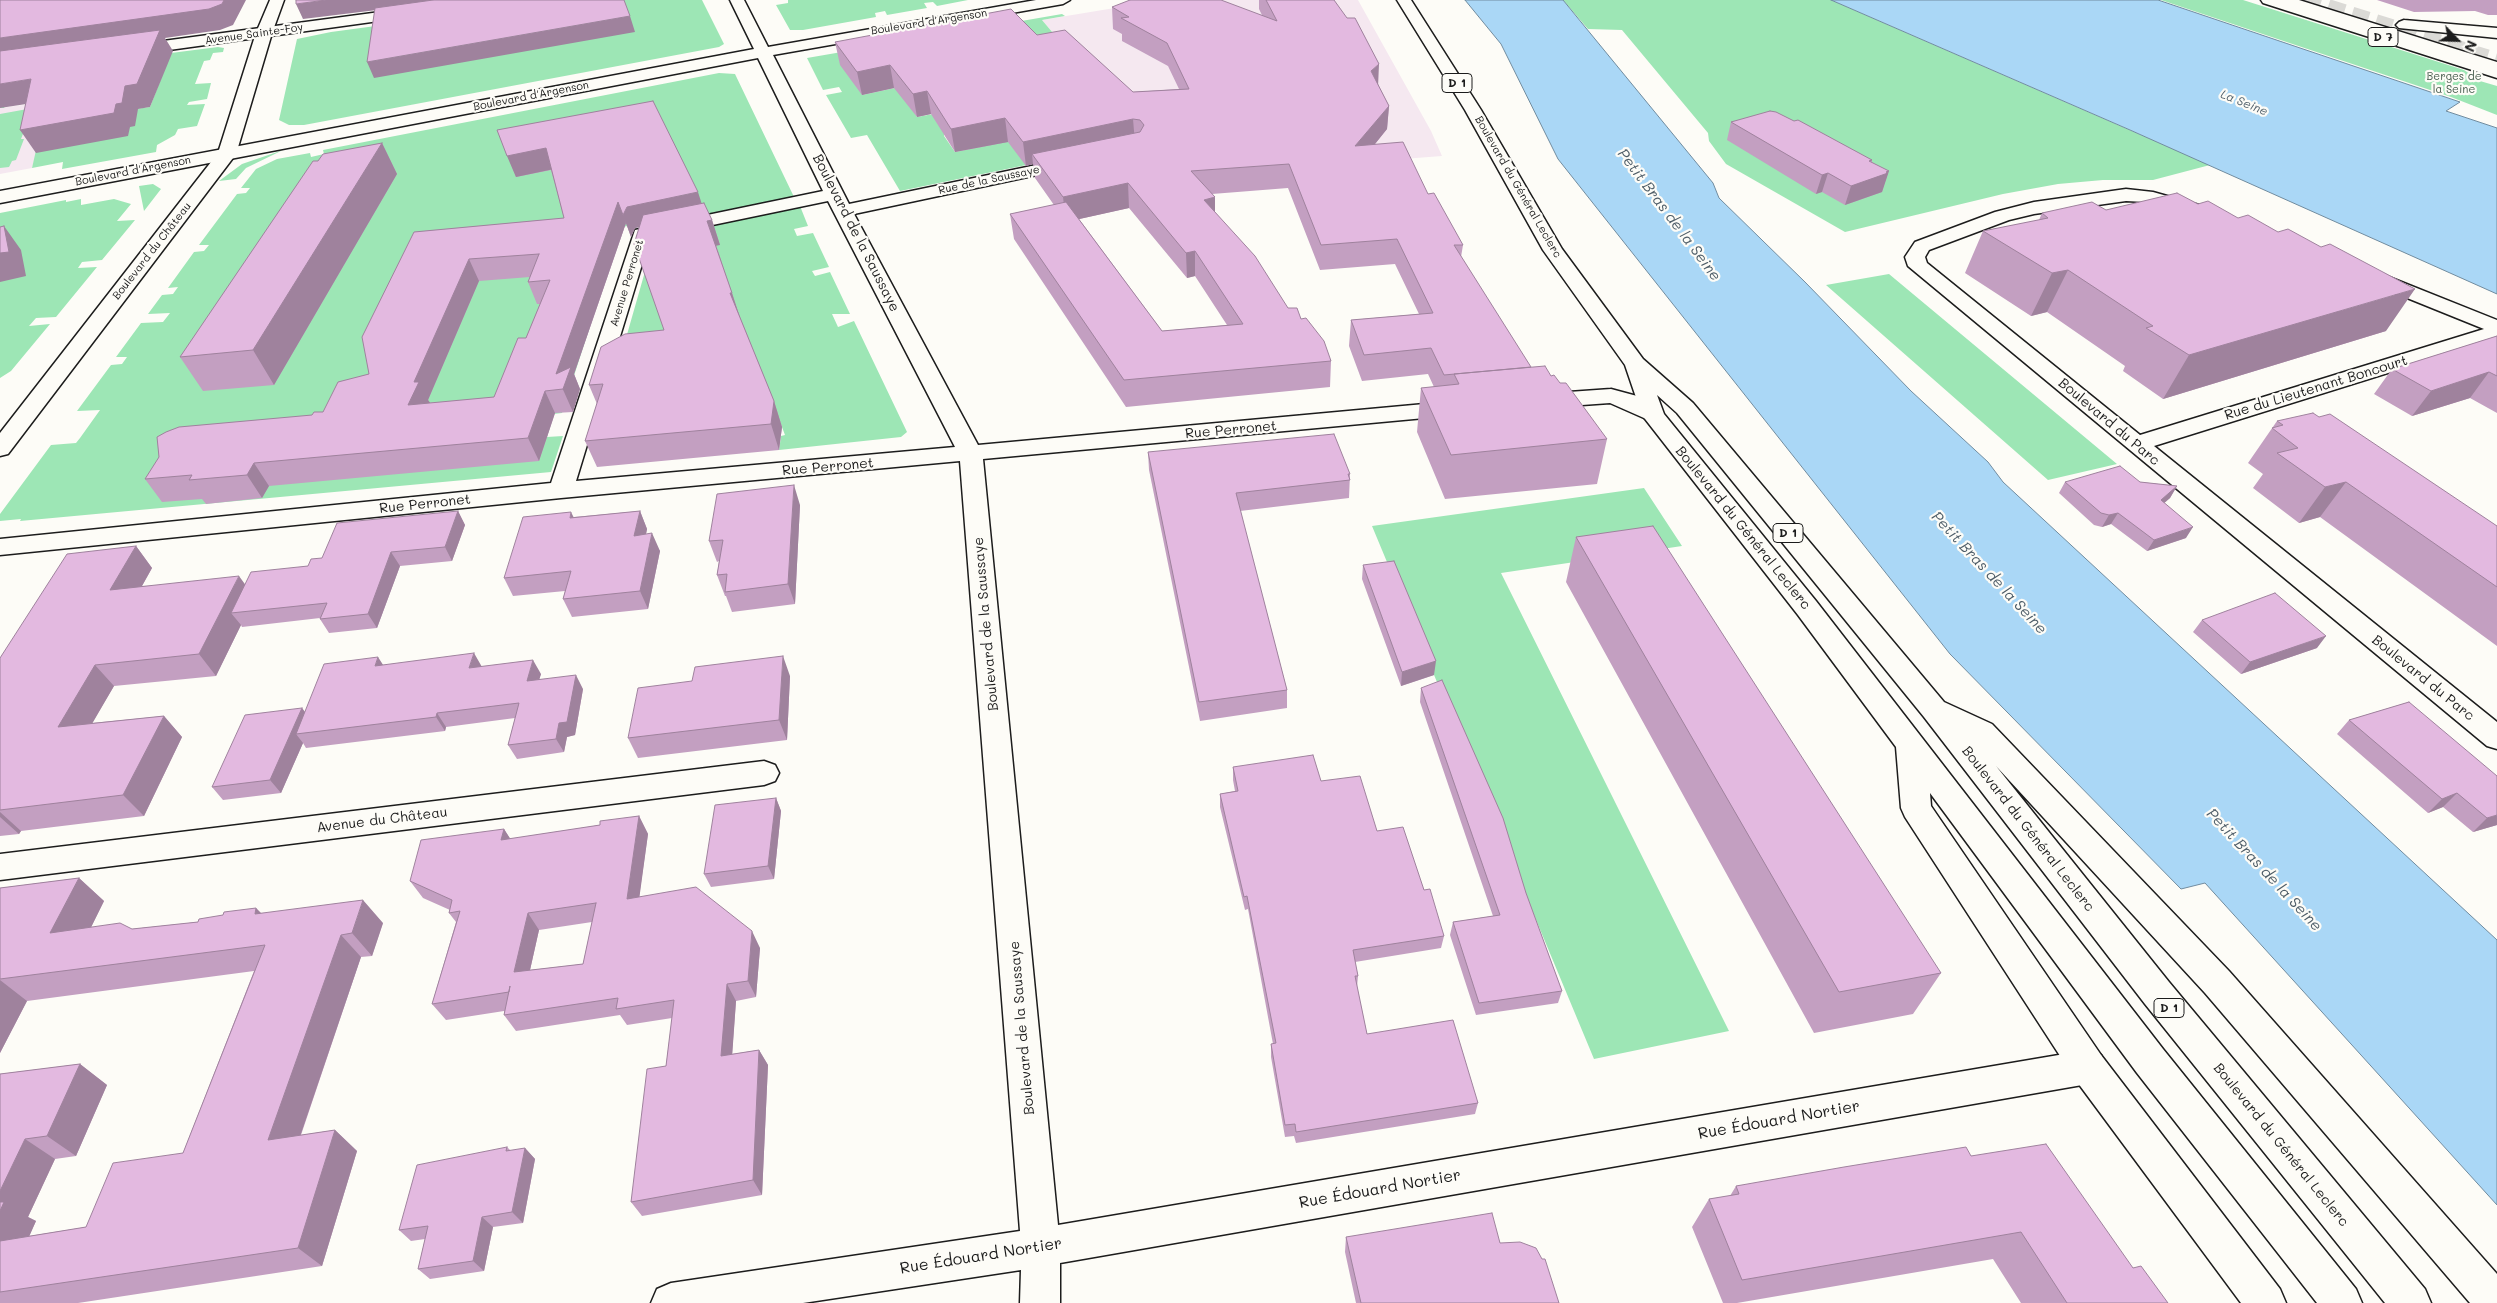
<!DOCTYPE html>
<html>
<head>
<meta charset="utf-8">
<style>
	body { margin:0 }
	#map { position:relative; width:2497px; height:1303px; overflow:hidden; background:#fdfcf7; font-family:Mali,sans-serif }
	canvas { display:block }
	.north { position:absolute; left:2432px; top:15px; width:50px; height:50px; -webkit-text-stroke:4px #fdfcf7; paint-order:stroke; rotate:114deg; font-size:14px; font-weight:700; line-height:20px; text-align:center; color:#1c1c1c }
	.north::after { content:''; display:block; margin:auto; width:18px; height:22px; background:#1c1c1c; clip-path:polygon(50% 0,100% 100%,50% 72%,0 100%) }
</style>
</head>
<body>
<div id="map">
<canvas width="2497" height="1303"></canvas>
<div class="north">N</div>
</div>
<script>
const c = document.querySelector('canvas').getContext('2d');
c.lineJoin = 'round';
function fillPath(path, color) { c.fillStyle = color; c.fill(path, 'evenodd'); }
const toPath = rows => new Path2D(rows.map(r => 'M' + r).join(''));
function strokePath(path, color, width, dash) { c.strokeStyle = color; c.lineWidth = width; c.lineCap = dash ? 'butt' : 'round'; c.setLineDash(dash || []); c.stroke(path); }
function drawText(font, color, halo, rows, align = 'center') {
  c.font = font + ' Mali,sans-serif'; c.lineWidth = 4.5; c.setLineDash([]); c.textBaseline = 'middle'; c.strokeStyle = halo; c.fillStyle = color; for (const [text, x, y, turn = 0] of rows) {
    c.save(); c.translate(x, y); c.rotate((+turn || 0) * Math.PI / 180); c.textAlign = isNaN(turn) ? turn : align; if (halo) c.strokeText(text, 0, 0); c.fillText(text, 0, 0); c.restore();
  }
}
const built = toPath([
	[1163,0,1358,0,1431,131,1442,156,1221,173,1074,58,1042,20],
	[52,101,32,168,0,174,0,108]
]);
const green = toPath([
	[569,0,702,0,724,44,719,47,304,125,289,125,279,120,297,39,331,32],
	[788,0,968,0,937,6,933,2,924,3,927,8,887,15,885,11,875,13,876,17,803,30,790,30,776,5,788,3],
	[1563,0,1831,0,2210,165,2153,180,2103,180,2058,184,2003,194,1845,232,1726,164,1709,141,1708,133,1622,30,1588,29],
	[2161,0,2243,0,2464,70,2480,81,2497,86,2497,115,2451,97],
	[1062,14,1065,16,1042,20,1074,58,1014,31,862,95,899,87,917,117,944,112,944,136,955,152,1024,138,1133,143,900,191,867,135,851,138,826,95,842,92,839,87,823,90,807,58],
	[218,47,224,48,223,52,213,53,210,60,204,61,195,84,211,83,207,99,189,102,187,105,205,104,197,126,178,129,175,135,157,145,156,152,62,169,63,162,32,168,39,137,52,101,29,104,32,96,9,100,4,108,0,108,0,92,12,91,18,86,93,78,103,75,106,69,122,67,119,72,115,73,113,79,116,79,113,87,84,90,81,97,97,94,89,113,99,112,99,114,150,107,171,53],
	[719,73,735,74,794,197,629,229,628,226,622,227,562,413,554,414,547,437,563,436,551,472,20,521,21,519,0,521,0,514,51,445,76,443,80,438,100,410,77,411,111,365,122,364,127,357,116,357,141,323,163,322,170,313,148,314,162,295,173,294,178,287,168,288,194,252,204,251,209,245,199,245,237,194,246,193,250,188,241,188,256,169,277,159,310,153,311,157,324,154,323,150],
	[33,108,21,139,24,139,16,160,12,161,9,167,0,168,0,114],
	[283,150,246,168,236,179,219,181,242,164],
	[153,184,161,189,144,211,139,186],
	[81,199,81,205,114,199,131,204,117,221,135,220,102,260,82,262,78,268,97,267,56,317,36,318,29,326,50,324,11,371,0,378,0,213,66,200,66,202],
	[800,206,808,226,794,229,797,236,813,233,829,267,812,271,815,276,830,272,850,314,832,314,838,327,854,321,907,432,901,437,779,450,781,436,785,435,777,414,622,352,654,240,660,236],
	[1889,274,2117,464,2048,480,1826,285],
	[1644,488,1682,546,1501,573,1729,1031,1594,1059,1372,526]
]);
const water = toPath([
	[1465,0,1563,0,1713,183,1719,198,1805,282,1911,391,1988,462,2003,482,2497,940,2497,1205,2205,883,2181,889,1950,654,1558,159,1501,44,1465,0],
	[1831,0,2158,0,2460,102,2446,111,2497,128,2497,294,2130,130,1831,0]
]);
const primaryTunnel = toPath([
	[2304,0,2497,61]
]);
const pedestrian = toPath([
	[2277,0,2299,0,2497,62,2497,72,2279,3,2277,0],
	[2404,20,2497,28,2497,38,2399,28,2396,25,2399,22,2404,20]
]);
const minor = toPath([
	[730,0,744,0,768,47,1036,0,1070,0,1063,4,773,55,849,204,1070,158,1076,159,1079,163,1076,167,1070,168,854,214,978,445,1457,401,1465,403,1468,408,1465,413,1457,415,983,459,1058,1225,2088,1050,2101,1055,2106,1067,2101,1079,2088,1084,1060,1263,1060,1303,1020,1303,1021,1270,803,1303,651,1303,657,1289,671,1283,1020,1231,960,461,561,498,0,555,0,539,551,483,635,230,823,191,758,58,0,203,0,191,754,49,730,0],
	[828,201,955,447,576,481,650,238,828,201],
	[410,8,415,10,418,13,415,16,133,55,125,50,133,45,410,8],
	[2126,189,2153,192,2199,205,2201,209,2199,213,2192,215,2145,202,2126,201,2034,214,2009,220,1929,250,1925,257,1927,263,2140,435,2484,329,2370,283,2367,279,2370,275,2377,273,2384,275,2497,320,2497,339,2154,446,2497,722,2497,749,2487,746,1908,266,1905,257,1915,242,1995,212,2034,202,2126,189],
	[1611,389,1637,396,1661,410,1664,415,1661,420,1653,422,1610,403,1540,408,1532,406,1529,401,1532,396,1540,394,1611,389],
	[764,761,775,765,779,773,775,781,764,785,0,880,0,854,764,761]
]);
const tertiary = toPath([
	[270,0,284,0,272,33,236,154,8,454,0,456,0,433,218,153,256,33,270,0]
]);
const primary = toPath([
	[1397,0,1411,0,1481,110,1562,249,1643,359,1693,403,1944,702,1992,724,2229,971,2497,1274,2497,1303,2470,1303,2205,993,1996,766,2169,982,2425,1289,2431,1303,2385,1303,2145,1004,1924,717,1677,413,1657,395,1664,414,1816,601,2163,1049,2356,1289,2362,1303,2317,1303,2137,1073,1930,793,1931,806,2101,1055,2280,1289,2286,1303,2241,1303,2075,1079,1905,817,1901,808,1896,747,1798,615,1642,415,1625,365,1543,250,1465,110,1397,0],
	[2261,0,2283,0,2497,68,2497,78,2263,3,2261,0]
]);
const wall = toPath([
	[1259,0,1334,0,1389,106,1387,129,1375,144,1428,194,1463,245,1461,257,1531,368,1551,376,1560,383,1607,439,1597,484,1445,499,1417,432,1421,388,1434,387,1428,374,1362,381,1349,346,1351,320,1419,314,1395,264,1320,270,1288,188,1212,194,1215,212,1288,308,1301,319,1331,361,1330,387,1126,407,1014,239,1010,214,1054,205,1035,178,1033,164,1026,166,1008,142,955,152,931,114,917,117,894,88,862,95,840,65,835,42,1037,35,1133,92,1179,89,1168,66,1122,41,1122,34,1113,29,1112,7,1262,15,1259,9],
	[1129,208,1187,278,1195,276,1227,325,1162,331,1079,219],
	[2377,0,2497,0,2497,15,2488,15,2475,11,2414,12],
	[1794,121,1872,160,1872,162,1888,173,1882,192,1845,205,1822,192,1816,194,1727,140,1731,122],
	[497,130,702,204,712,220,720,245,716,245,740,317,774,401,782,427,779,450,597,467,585,441,597,404,589,385,664,330,639,227,635,228,631,237,626,223,574,374,580,389,573,412,555,413,539,461,269,486,262,498,206,504,202,499,162,502,145,479,323,412,369,374,414,232,564,218,551,170,516,177],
	[530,277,528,282,537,304,540,304,526,338,494,397,430,403,428,400,479,281],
	[382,143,397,174,274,385,203,391,180,357,318,161],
	[2106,210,2386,331,2163,399,2123,371,2125,366,2047,312,2031,316,1965,273,1983,231,2039,220,2042,213],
	[2497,336,2497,413,2470,398,2412,416,2374,394,2392,369],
	[2277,421,2497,526,2497,646,2320,517,2299,523,2253,488,2263,474,2248,463],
	[1148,452,1350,474,1349,498,1240,511,1287,690,1287,708,1200,721,1149,470],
	[2065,482,2140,482,2177,486,2170,498,2164,503,2186,538,2147,551,2111,524,2102,527,2094,525,2059,493],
	[800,505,795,604,732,612,726,596,725,596,717,575,719,561,717,562,709,541],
	[458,511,465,525,452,561,400,566,377,628,329,633,320,619,320,618,242,627,241,625,216,676,114,686,92,723,164,716,182,737,144,816,21,831,19,834,0,836,0,658,136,546,152,568,142,586,245,584,308,566,322,558],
	[640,511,647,529,646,534,660,551,648,609,572,617,563,599,565,591,513,596,504,578,574,517],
	[1576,537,1941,973,1913,1014,1814,1033,1566,582],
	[1363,565,1434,675,1401,686,1362,579],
	[2202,620,2317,648,2241,674,2193,632],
	[383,665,482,667,541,674,539,679,583,689,575,735,567,737,564,752,517,759,508,745,515,718,446,727,445,731,306,748,303,743,281,793,223,800,212,787,302,708,305,712],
	[790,676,787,740,638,758,628,738,692,681],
	[1421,688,1526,893,1562,991,1558,1003,1476,1015,1450,935,1453,922,1493,916,1420,702],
	[2409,702,2497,825,2473,832,2443,807,2428,813,2337,734,2349,720],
	[1233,767,1321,781,1377,831,1424,890,1444,936,1441,948,1355,962,1358,976,1357,987,1367,1034,1478,1103,1475,1114,1296,1143,1294,1136,1285,1137,1271,1057,1271,1044,1273,1044,1248,909,1245,910,1220,807,1220,794,1235,791,1233,780],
	[776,798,781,811,774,879,711,887,704,874],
	[639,816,648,834,639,897,760,948,756,997,736,1001,732,1054,759,1050,768,1065,762,1195,642,1216,631,1202,666,1066,672,1018,627,1025,620,1015,516,1031,504,1015,504,1011,446,1020,432,1004,456,922,449,913,450,910,423,898,410,881,504,829,510,839,600,825],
	[592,922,583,964,530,970,539,930],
	[79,878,104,901,91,927,132,929,198,922,256,908,261,913,383,923,372,956,361,957,301,1135,335,1130,357,1151,322,1266,78,1303,0,1303,0,1074,80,1064,107,1085,76,1156,55,1159,28,1217,36,1221,29,1236,86,1227,183,1153,254,971,27,1001,0,1053,0,888],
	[507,1147,511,1151,525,1148,535,1159,523,1223,493,1227,484,1271,430,1279,418,1269,425,1239,411,1241,399,1230],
	[1971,1156,2133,1268,2168,1303,2021,1303,1993,1259,1737,1303,1723,1303,1692,1227,1709,1199,1730,1196,1736,1186],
	[1346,1237,1500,1243,1559,1303,1356,1303,1345,1252]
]);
const shadedWall = toPath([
	[224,0,246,0,233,25,220,30,165,38,173,51,150,107,138,109,135,126,130,127,128,136,36,153,20,130,116,104,0,62,0,38],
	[326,0,459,0,303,19,296,4],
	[630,16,635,32,374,78,367,62],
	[1379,64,1378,87,1371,71],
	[890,65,894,88,862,95,857,72],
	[31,79,46,101,0,108,0,84],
	[927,91,931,114,917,117,913,94],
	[1389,106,1387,129,1354,170,1355,146],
	[1005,118,1008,142,955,152,951,129],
	[1133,119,1135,143,1032,154,1033,164,1026,166,1023,142],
	[382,143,397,174,274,385,253,350],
	[546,148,554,169,516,177,507,156],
	[1889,171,1882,192,1845,205,1851,186],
	[1828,173,1822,192,1816,194,1822,175],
	[1128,183,1129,208,1066,222,1063,197],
	[698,192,705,214,635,228,631,237,623,215,627,207],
	[1215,197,1215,222,1204,200],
	[618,202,626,223,574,374,580,389,573,412,556,374],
	[712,220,720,245,715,246,707,221],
	[4,226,21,250,26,276,0,282,0,253],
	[1195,251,1195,276,1187,278,1186,253],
	[469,259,479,281,428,400,431,404,408,405,414,382],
	[2068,270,2047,312,2031,316,2052,273],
	[2415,289,2386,331,2163,399,2189,355],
	[730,293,732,293,740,318],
	[2489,372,2470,398,2412,416,2431,391],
	[545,391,555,413,539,461,528,438],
	[774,401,782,427,779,450,771,424],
	[254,463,269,486,262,498,247,475],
	[2346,482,2320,517,2299,523,2325,487],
	[794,485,800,505,795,604,788,584],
	[2177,486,2170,498,2154,512,2161,500],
	[458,511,465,525,452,561,445,547],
	[640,511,647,529,642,554,634,536],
	[571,512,580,530,570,518],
	[2118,513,2111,524,2102,527,2109,515],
	[2193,527,2186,538,2147,551,2154,540],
	[652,533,660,551,648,609,640,591],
	[136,546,152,568,128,611,110,590],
	[391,552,400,566,377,628,368,614],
	[239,576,255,598,231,613,241,625,216,676,199,654],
	[2326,636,2317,648,2241,674,2250,662],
	[474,653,482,667,469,668],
	[783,656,790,676,787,740,779,720],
	[378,657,387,671,375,666],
	[533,660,541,674,535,694,527,681],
	[1436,661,1434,675,1401,686,1402,672],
	[95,665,114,686,78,748,58,727],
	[576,675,583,689,575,735,567,737,564,752,556,739,559,723],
	[302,708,312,722,296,734,303,743,281,793,270,780],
	[437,713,446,727,445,731,436,717],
	[164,716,182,737,144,816,123,795],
	[2457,793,2443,807,2428,813,2442,799],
	[776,798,781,811,774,879,768,866],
	[0,812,21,831,19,834,0,817],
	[2497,815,2497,825,2473,832,2487,818],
	[639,816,648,834,637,915,627,899],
	[504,829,515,846,501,840],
	[79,878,104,901,77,956,50,933],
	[363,900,383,923,372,956,352,933],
	[256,908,278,931,255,914],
	[528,913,539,930,526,988,514,972],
	[752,931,760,948,756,997,748,981],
	[341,935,361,957,292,1160,268,1140],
	[0,980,27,1001,0,1053],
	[727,984,736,1001,731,1072,721,1056],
	[759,1050,768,1065,762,1195,753,1180],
	[80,1064,107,1085,76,1156,47,1136],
	[335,1130,357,1151,322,1266,298,1248],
	[25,1139,55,1159,28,1217,36,1221,18,1262,0,1251,0,1191],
	[525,1148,535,1159,523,1223,512,1212],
	[482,1217,493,1227,484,1271,473,1261]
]);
const building = toPath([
	[0,0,224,0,222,4,209,9,0,38,0,0],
	[296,0,326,0,296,4,296,0],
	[433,0,624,0,630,16,367,62,375,8,433,0],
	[1130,0,1221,0,1277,21,1266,0,1334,0,1347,18,1355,18,1379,64,1371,71,1389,106,1355,146,1403,142,1428,194,1434,193,1463,245,1454,245,1531,367,1444,375,1431,348,1364,355,1351,320,1433,313,1397,239,1321,245,1289,164,1191,171,1215,197,1204,200,1255,256,1288,308,1297,308,1301,319,1306,318,1324,341,1331,361,1124,380,1010,214,1066,202,1162,331,1243,324,1195,251,1186,253,1128,183,1063,197,1032,154,1140,132,1144,125,1140,120,1133,119,1023,142,1005,118,951,129,927,91,913,94,890,65,857,72,835,42,1011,9,1037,35,1065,30,1133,92,1189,89,1167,43,1121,18,1129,17,1112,7,1130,0],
	[160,30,137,84,125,86,122,103,116,104,114,113,20,130,31,79,0,84,0,51,160,30],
	[653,101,698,192,627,207,623,215,618,202,556,374,571,367,563,389,545,391,528,438,254,463,247,475,189,480,192,475,145,479,159,457,157,437,166,432,179,427,312,415,314,412,323,412,338,382,369,374,362,337,414,232,564,218,546,148,507,156,497,130,653,101],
	[539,254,528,282,550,280,526,338,518,338,494,397,408,405,419,382,414,382,469,259,539,254],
	[1770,111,1776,112,1794,121,1798,120,1872,160,1869,161,1889,171,1886,172,1888,173,1851,186,1828,173,1822,175,1731,122,1770,111],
	[382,143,253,350,180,357,313,161,318,161,323,154,382,143],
	[2177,193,2198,204,2208,201,2238,218,2248,215,2278,232,2288,229,2321,247,2330,244,2415,289,2189,355,2146,328,2153,326,2068,270,2052,273,1983,231,2048,218,2042,213,2092,202,2106,210,2177,193],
	[704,203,712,220,707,221,732,293,730,293,774,401,771,424,585,441,603,384,589,385,601,347,625,334,664,330,634,244,643,215,704,203],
	[4,226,9,252,0,253,0,227,4,226],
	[2497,336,2497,376,2489,372,2431,391,2392,369,2497,336],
	[1545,366,1551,376,1554,375,1560,383,1566,383,1607,439,1451,455,1421,388,1459,384,1454,374,1545,366],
	[2313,413,2319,417,2330,414,2497,526,2497,587,2346,482,2325,487,2277,453,2298,448,2272,428,2283,425,2277,421,2313,413],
	[1334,434,1350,474,1348,474,1350,480,1236,493,1287,690,1199,702,1148,452,1334,434],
	[2120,466,2140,482,2177,486,2161,500,2193,527,2154,540,2118,513,2109,515,2101,513,2065,482,2120,466],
	[794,485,788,584,725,592,727,574,717,575,723,540,709,541,717,494,794,485],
	[458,511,445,547,391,552,368,614,320,619,327,603,231,613,251,572,308,566,311,559,322,558,337,523,458,511],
	[640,511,634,536,652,533,640,591,563,599,571,571,504,578,523,517,571,512,570,518,640,511],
	[1653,526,1941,973,1839,992,1576,537,1653,526],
	[136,546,110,590,239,576,199,654,95,665,58,727,164,716,123,795,0,810,0,658,67,554,136,546],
	[1394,561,1436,661,1402,672,1363,565,1394,561],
	[2275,593,2326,636,2250,662,2202,620,2275,593],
	[474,653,469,668,533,660,527,681,576,675,567,722,559,723,556,739,508,745,519,703,437,713,436,717,296,734,324,664,378,657,375,666,474,653],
	[783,656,779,720,628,738,638,688,692,681,695,667,783,656],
	[1442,680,1503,818,1526,893,1562,991,1479,1003,1453,922,1500,915,1421,688,1442,680],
	[2409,702,2497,776,2497,815,2487,818,2457,793,2442,799,2349,720,2409,702],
	[302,708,270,780,212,787,245,715,302,708],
	[1313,755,1321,781,1360,776,1377,831,1403,827,1424,890,1430,889,1444,936,1353,950,1358,976,1355,976,1367,1034,1453,1020,1478,1103,1296,1132,1295,1124,1285,1125,1271,1044,1276,1043,1247,896,1244,897,1220,794,1238,791,1233,767,1313,755],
	[776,798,768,866,704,874,715,805,776,798],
	[639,816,627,899,696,887,752,931,748,981,727,984,721,1056,759,1050,753,1180,631,1202,647,1069,666,1066,674,1000,616,1009,618,998,504,1015,510,986,509,992,432,1004,460,911,449,913,452,900,410,881,421,840,504,829,501,840,600,825,600,821,639,816],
	[596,903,583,964,514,972,528,913,596,903],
	[79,878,50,933,120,923,132,929,198,922,199,919,223,915,224,912,256,908,255,914,363,900,352,933,341,935,268,1140,335,1130,298,1248,0,1292,0,1241,86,1227,113,1163,183,1153,265,945,0,979,0,888,79,878],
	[80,1064,47,1136,25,1139,0,1191,0,1074,80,1064],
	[2046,1144,2133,1268,2141,1266,2168,1303,2067,1303,2021,1232,1742,1280,1709,1199,1739,1194,1736,1186,1844,1167,1966,1147,1971,1156,2046,1144],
	[507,1147,506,1151,525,1148,512,1212,482,1217,473,1261,418,1269,428,1226,399,1230,417,1165,507,1147],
	[0,1202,4,1202,0,1211,0,1202],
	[1492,1213,1500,1243,1520,1242,1536,1248,1542,1259,1545,1259,1559,1303,1361,1303,1346,1237,1492,1213]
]);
const farStreetnames = [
	["Boulevard d'Argenson",929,22,-9],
	["Avenue Sainte-Foy",254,34,-8],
	["Boulevard d'Argenson",531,96,-11],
	["Boulevard d'Argenson",133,171,-11],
	["Rue de la Saussaye",989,180,-12],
	["Boulevard du Général Leclerc",1518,187,60],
	["Boulevard du Château",152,251,-52],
	["Avenue Perronet",627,283,-73]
];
const farParknames = [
	["Berges de",2454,77],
	["la Seine",2454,90]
];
const shields = [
	[2383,37,30],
	[1457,83,30],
	[1788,533,30],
	[2169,1008,30]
];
const shieldNames = [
	["D 7",2383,37],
	["D 1",1457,83],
	["D 1",1788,533],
	["D 1",2169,1008]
];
const farWaternames = [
	["La Seine",2244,103,22]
];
const streetNames = [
	["Boulevard de la Saussaye",856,233,63],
	["Rue du Lieutenant Boncourt",2316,388,-17],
	["Boulevard du Parc",2109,422,40],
	["Rue Perronet",1231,430,-5],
	["Rue Perronet",828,467,-5],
	["Rue Perronet",425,504,-6],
	["Boulevard du Général Leclerc",1743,528,51],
	["Boulevard de la Saussaye",986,624,-95],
	["Boulevard du Parc",2423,678,39],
	["Avenue du Château",382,820,-7],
	["Boulevard du Général Leclerc",2028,829,52],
	["Boulevard de la Saussaye",1022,1028,-95],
	["Boulevard du Général Leclerc",2281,1145,51]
];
const waterNames = [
	["Petit Bras de la Seine",1669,215,53],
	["Petit Bras de la Seine",1989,573,47],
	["Petit Bras de la Seine",2264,870,47]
];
const nearStreetnames = [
	["Rue Édouard Nortier",1779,1120,-10],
	["Rue Édouard Nortier",1380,1189,-10],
	["Rue Édouard Nortier",981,1256,-9]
];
fillPath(built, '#f5e8f0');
fillPath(green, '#9de6b5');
fillPath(water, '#aad7f6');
strokePath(water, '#718c9f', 1);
strokePath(primaryTunnel, '#dbdad6', 17, [17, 8]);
strokePath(pedestrian, '#1c1c1c', 3);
strokePath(minor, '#1c1c1c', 3);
strokePath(tertiary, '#1c1c1c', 3);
strokePath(primary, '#1c1c1c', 3);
fillPath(pedestrian, '#fdfcf7');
fillPath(minor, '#fdfcf7');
fillPath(tertiary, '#fdfcf7');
fillPath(primary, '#fdfcf7');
fillPath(wall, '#c39fc1');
fillPath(shadedWall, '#9f829d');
fillPath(building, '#e3b9e0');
strokePath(building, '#9f829d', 1);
drawText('11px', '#1c1c1c', '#fdfcf7', farStreetnames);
drawText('11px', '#43594a', '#fdfcf7', farParknames);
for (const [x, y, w] of shields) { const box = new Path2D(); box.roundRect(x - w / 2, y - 9.5, w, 19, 4); c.fillStyle = '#fdfcf7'; c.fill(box); strokePath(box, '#1c1c1c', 1); }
drawText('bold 12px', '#1c1c1c', null, shieldNames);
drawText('italic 12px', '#4e5d68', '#fdfcf7', farWaternames);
drawText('14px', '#1c1c1c', '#fdfcf7', streetNames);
drawText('italic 15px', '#4e5d68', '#fdfcf7', waterNames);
drawText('16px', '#1c1c1c', '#fdfcf7', nearStreetnames);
</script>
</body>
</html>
